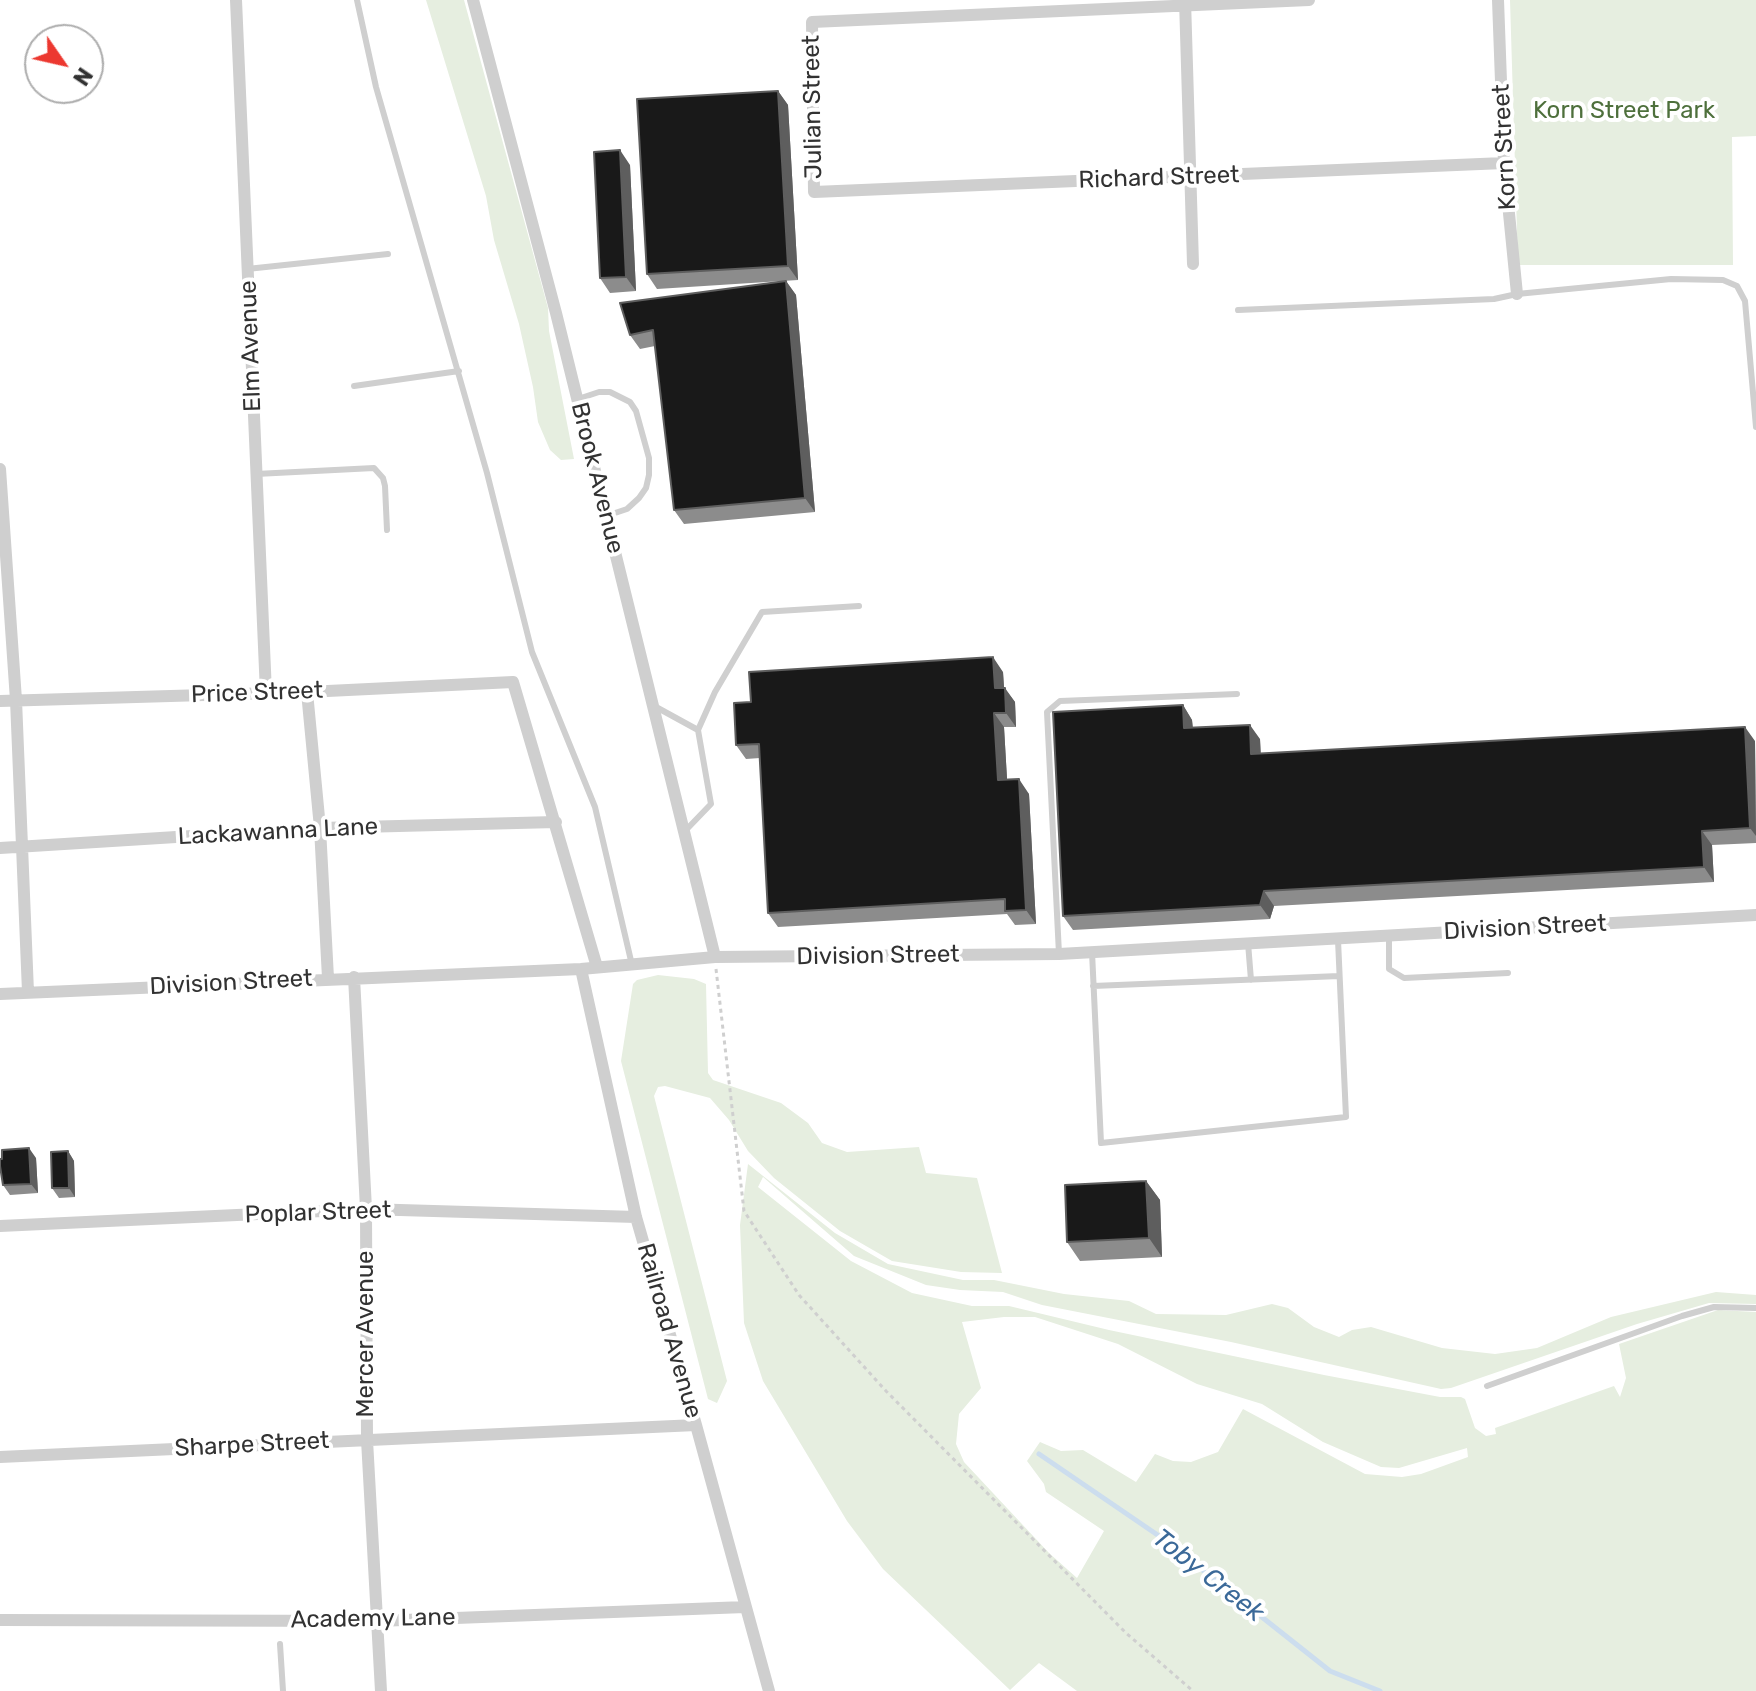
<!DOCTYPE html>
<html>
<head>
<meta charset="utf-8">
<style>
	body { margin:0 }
	#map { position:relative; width:1756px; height:1691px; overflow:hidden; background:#fff; font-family:Rubik,sans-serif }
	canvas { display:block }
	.north { position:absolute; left:24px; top:24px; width:80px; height:80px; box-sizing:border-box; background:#fff; border:2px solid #adadad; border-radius:50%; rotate:124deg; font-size:22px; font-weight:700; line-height:32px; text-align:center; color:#323232 }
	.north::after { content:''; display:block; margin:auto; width:28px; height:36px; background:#ec3830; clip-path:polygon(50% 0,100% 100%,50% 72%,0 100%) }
</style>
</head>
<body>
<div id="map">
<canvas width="1756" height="1691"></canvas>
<div class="north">N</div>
</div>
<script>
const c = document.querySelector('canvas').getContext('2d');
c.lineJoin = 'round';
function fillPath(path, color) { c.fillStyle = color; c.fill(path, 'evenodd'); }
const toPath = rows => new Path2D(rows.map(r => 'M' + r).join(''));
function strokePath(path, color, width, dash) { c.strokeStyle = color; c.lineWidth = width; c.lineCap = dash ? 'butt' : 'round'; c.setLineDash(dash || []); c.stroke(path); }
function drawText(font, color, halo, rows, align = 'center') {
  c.font = font + ' Rubik,sans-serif'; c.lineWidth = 8; c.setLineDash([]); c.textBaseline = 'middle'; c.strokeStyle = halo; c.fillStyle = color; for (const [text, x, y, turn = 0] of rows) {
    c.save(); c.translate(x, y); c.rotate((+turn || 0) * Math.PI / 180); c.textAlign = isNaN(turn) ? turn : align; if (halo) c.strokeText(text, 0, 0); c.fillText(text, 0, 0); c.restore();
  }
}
const green = toPath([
	[426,0,464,0,548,308,549,331,574,459,561,460,550,450,538,422,533,387,519,324,494,240,486,196],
	[1510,0,1756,0,1756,136,1732,137,1733,265,1518,265],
	[658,975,694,979,706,984,708,1073,713,1080,781,1103,808,1123,822,1143,847,1152,919,1147,926,1173,977,1178,1002,1273,961,1272,892,1261,840,1231,774,1178,748,1151,729,1120,710,1098,665,1086,658,1087,654,1096,727,1381,717,1403,708,1399,621,1061,633,984,637,980],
	[748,1164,835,1233,888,1264,963,1280,994,1280,1064,1294,1129,1301,1156,1314,1226,1315,1272,1304,1288,1308,1314,1327,1339,1337,1352,1330,1371,1327,1442,1348,1495,1354,1537,1348,1611,1317,1716,1292,1756,1295,1756,1304,1709,1303,1637,1324,1451,1388,1441,1389,1231,1342,1042,1305,1003,1292,960,1290,926,1285,854,1256,763,1177,758,1187,851,1261,912,1293,972,1306,1009,1306,1109,1330,1324,1375,1440,1397,1461,1397,1465,1399,1475,1428,1486,1436,1496,1434,1495,1428,1614,1386,1620,1397,1626,1378,1619,1344,1718,1310,1756,1312,1756,1691,1077,1691,1039,1663,1010,1690,883,1569,847,1521,763,1381,744,1323,740,1225],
	[1004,1317,1035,1317,1118,1344,1197,1384,1262,1404,1323,1442,1381,1467,1399,1468,1467,1448,1468,1457,1421,1474,1402,1477,1365,1474,1243,1409,1218,1452,1191,1462,1173,1461,1155,1454,1136,1482,1083,1450,1061,1451,1040,1442,1027,1461,1044,1484,1046,1492,1104,1531,1077,1578,1049,1553,964,1462,956,1444,959,1414,981,1388,962,1322]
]);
const stream = toPath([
	[1039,1454,1162,1538,1330,1671,1380,1691]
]);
const path = toPath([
	[716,969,744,1211,799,1295,886,1391,1126,1633,1193,1691]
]);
const service = toPath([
	[357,0,376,87,487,473,532,652,595,807,632,965],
	[247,269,388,254],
	[1238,310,1494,299,1517,294,1671,279,1723,280,1737,286,1745,301,1756,427],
	[354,386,459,371],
	[578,399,599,392,610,392,630,402,636,411,649,458,649,475,646,488,639,498,627,509,606,516],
	[256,474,374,468,383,478,385,486,387,530],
	[656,707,698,730,715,692,762,612,859,606],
	[685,831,711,804,698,730],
	[1389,935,1389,969,1404,978,1508,973],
	[1248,943,1251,980],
	[1092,952,1101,1143,1346,1117,1338,940],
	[1059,954,1047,712,1060,701,1237,694],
	[1093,986,1339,976],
	[1487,1386,1682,1316,1714,1307,1756,1308],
	[280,1644,283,1691]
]);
const minor = toPath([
	[236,0,266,693],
	[473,0,556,313,715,957],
	[1185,0,1193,264],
	[1309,0,812,22,814,192,1504,163],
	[1498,0,1504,163,1517,294],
	[0,469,16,700,28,992],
	[307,692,320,828,328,978],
	[0,701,307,692,513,682,597,967],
	[0,848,320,828,556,822],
	[581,969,636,1217,696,1425,769,1691],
	[354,977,366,1209,367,1440,381,1691],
	[0,994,581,969,715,957,1059,954,1756,915],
	[0,1226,366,1209,636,1217],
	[0,1457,696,1425],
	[0,1620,377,1621,745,1607]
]);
const wall = toPath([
	[778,91,788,105,798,280,657,289,647,274],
	[630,165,636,291,610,293,600,278],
	[786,281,796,295,815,512,684,524,674,510,655,346,640,349,630,335],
	[1003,672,1004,688,1015,702,1016,727,1004,727,1007,780,1029,794,1036,924,1015,925,1007,914,778,927,768,913,760,758,746,759,736,745,751,702],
	[1183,705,1192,720,1193,728,1260,739,1261,754,1755,741,1756,843,1712,845,1714,882,1274,906,1270,919,1073,930,1063,916],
	[68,1151,74,1161,75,1197,59,1198,52,1188],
	[36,1158,38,1193,10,1195,3,1185,2,1159],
	[1146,1181,1160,1200,1162,1257,1080,1261,1067,1242]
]);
const shadedWall = toPath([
	[778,91,788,105,798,280,788,266],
	[620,150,630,165,636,291,626,277],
	[786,281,796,295,815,512,805,498],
	[993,657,1003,672,1005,702,995,688],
	[1005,688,1015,702,1016,727,1006,713],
	[1183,705,1192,720,1194,743,1184,728],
	[994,713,1004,727,1008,795,998,780],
	[1250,725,1260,739,1261,768,1251,754],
	[1745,727,1755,741,1756,836,1750,828],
	[1019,779,1029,794,1036,924,1026,910],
	[1702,831,1712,845,1714,882,1704,867],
	[1264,891,1274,906,1270,919,1260,905],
	[29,1148,36,1158,38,1193,31,1184],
	[68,1151,74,1161,75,1197,69,1188],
	[1146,1181,1160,1200,1162,1257,1149,1238]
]);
const building = toPath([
	[778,91,788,266,647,274,637,99,778,91],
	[620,150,626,277,600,278,594,152,620,150],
	[786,281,805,498,674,510,653,330,630,335,620,303,786,281],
	[993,657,995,688,1005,688,1006,713,994,713,998,780,1019,779,1026,910,1005,911,1005,899,768,913,759,744,736,745,734,703,751,702,749,672,993,657],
	[1183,705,1184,728,1250,725,1251,754,1745,727,1750,828,1702,831,1704,867,1264,891,1260,905,1063,916,1053,712,1183,705],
	[29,1148,31,1184,3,1185,0,1166,0,1159,2,1159,2,1150,29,1148],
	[68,1151,69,1188,52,1188,51,1152,68,1151],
	[1146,1181,1149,1238,1067,1242,1065,1185,1146,1181]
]);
const streetNames = [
	["Julian Street",813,107,-91],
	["Korn Street",1505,147,-93],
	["Richard Street",1159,178,-2],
	["Elm Avenue",251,346,-92],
	["Brook Avenue",597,478,76],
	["Price Street",257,693,-2],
	["Lackawanna Lane",278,832,-3],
	["Division Street",1525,928,-3],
	["Division Street",878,956,-1],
	["Division Street",231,983,-3],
	["Poplar Street",318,1213,-2],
	["Railroad Avenue",669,1331,74],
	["Mercer Avenue",366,1334,-90],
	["Sharpe Street",252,1445,-3],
	["Academy Lane",373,1619,-1]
];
const parkNames = [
	["Korn Street Park",1624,111]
];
const waterNames = [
	["Toby Creek",1208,1576,38]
];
fillPath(green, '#e6eee0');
strokePath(stream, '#cde', 5);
strokePath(path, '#cfcfcf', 3, [4, 4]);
strokePath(service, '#cfcfcf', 6);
strokePath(minor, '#cfcfcf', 12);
fillPath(wall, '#8c8c8c');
fillPath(shadedWall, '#5e5e5e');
fillPath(building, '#191919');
strokePath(building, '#5e5e5e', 2);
drawText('24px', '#323232', '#fff', streetNames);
drawText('24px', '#4e703c', '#fff', parkNames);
drawText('italic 26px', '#3b6998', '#fff', waterNames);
</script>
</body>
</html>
